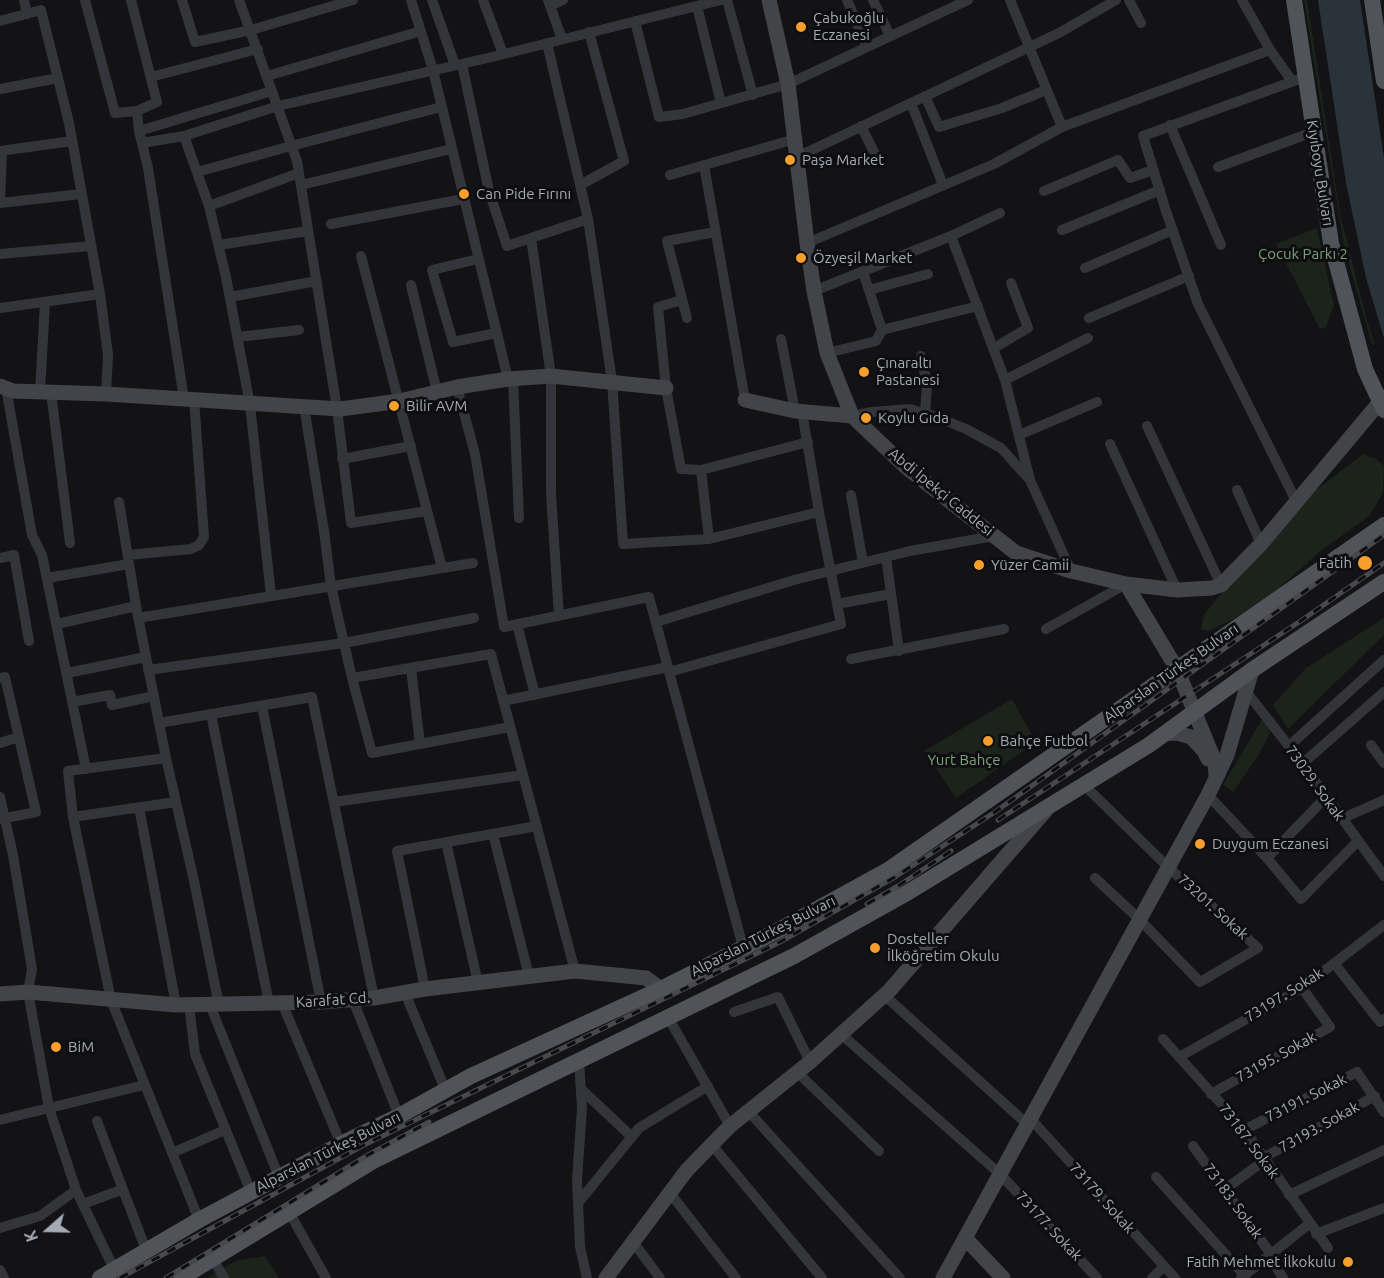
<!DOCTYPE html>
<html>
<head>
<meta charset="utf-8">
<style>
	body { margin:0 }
	#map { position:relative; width:1384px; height:1278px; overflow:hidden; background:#131315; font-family:Ubuntu,sans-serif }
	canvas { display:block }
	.north { position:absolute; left:18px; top:1200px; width:60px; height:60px; -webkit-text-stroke:4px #0e0e10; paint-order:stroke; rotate:250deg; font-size:16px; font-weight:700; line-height:24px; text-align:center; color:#a4abb5 }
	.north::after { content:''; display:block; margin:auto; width:21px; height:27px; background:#a4abb5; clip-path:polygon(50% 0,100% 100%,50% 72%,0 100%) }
</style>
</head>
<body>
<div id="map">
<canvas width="1384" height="1278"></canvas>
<div class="north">K</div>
</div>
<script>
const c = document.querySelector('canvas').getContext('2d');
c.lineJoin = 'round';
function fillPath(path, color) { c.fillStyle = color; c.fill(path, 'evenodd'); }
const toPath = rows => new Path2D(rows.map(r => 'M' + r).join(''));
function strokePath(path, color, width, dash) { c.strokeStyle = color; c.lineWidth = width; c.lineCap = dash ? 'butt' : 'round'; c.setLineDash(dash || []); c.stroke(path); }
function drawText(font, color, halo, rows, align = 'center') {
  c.font = font + ' Ubuntu,sans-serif'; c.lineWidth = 6; c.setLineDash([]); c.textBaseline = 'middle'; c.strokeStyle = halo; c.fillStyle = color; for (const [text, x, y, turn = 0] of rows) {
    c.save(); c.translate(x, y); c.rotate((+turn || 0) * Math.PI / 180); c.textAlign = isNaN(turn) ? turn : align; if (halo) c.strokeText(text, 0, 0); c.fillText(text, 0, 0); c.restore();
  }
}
const green = toPath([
	[1304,0,1307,0,1340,214,1367,321,1375,344,1372,345,1344,246],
	[1317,228,1334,305,1326,327,1320,329,1276,244],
	[1363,454,1376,459,1384,466,1383,493,1369,516,1318,553,1272,595,1232,620,1208,631,1201,629,1204,615,1285,514],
	[1384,618,1384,635,1288,729,1273,705,1306,668],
	[1012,699,1036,742,956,798,924,751],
	[1264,716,1270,733,1258,756,1233,792,1223,785],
	[265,1256,279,1278,207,1278,235,1261]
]);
const water = toPath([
	[1318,0,1360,0,1384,158,1384,338,1366,278,1346,183]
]);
const street = toPath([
	[24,0,27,14],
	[85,0,115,113,137,111,157,102,131,0],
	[182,0,195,42,251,30,353,0],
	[239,0,297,161,337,409,351,523,427,511],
	[411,0,433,70,508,379],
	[432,0,455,65],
	[483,0,503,54],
	[548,0,562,39],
	[727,0,753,95],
	[847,0,867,47],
	[873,0,890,36],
	[1010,0,1062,127],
	[1129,0,1141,23],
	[1242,0,1270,50,1292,81],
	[550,6,563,0],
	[697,6,721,103],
	[0,21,41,10,69,123,100,294,108,355,106,394],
	[635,21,659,117,683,114,788,84,968,0],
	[547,43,588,219,612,381,623,544,709,539,819,512],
	[462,64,489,191,507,246,531,238],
	[267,76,421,31],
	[151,77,258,49],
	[0,89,58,78],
	[925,96,939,127,1002,108,1046,90],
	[911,103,943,185],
	[137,111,139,131,148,168,184,399],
	[1170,125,1221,245],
	[861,126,878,160],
	[139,131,272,91],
	[184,136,278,106,492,57,721,0],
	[142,143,184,136,209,206],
	[0,151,72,141],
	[797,157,1059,33,1116,0],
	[704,165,745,400],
	[1218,167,1313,132],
	[197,172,291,146,441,107],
	[670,175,795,139],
	[582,184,624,161,589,32],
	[301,185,451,149],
	[1044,191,1118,160,1130,178,1153,170],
	[0,202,2,151],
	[0,203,81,194],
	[331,224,463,199],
	[1062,230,1160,190],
	[951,236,1005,380,1030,480,1071,571],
	[807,243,994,164,1062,127,1270,50],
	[219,245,308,231],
	[0,254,91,246],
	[361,256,442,568],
	[478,259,432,270,453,342,496,333],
	[1085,268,1173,230],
	[863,272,882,330],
	[411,285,437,392],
	[869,290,928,274],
	[814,291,951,236,1000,213],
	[230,297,317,281],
	[682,300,658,307,666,388,681,469,701,470,808,442],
	[0,308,100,294],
	[687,318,667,241,715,232],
	[1089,318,1189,276],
	[238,337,299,330],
	[781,339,795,411],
	[994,348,1028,328,1011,283],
	[827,353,876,341,882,330,978,306],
	[921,356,927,385,925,413],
	[513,379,519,518],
	[1005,380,1088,338],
	[457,387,475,454,504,627,649,597,743,947],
	[6,388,32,535,42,555,86,769],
	[40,392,45,302],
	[51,392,70,543],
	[304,406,324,531,331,586,352,678,372,753,510,727],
	[852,416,872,412,910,409,937,417,966,429,1001,448,1028,478],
	[1147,426,1221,585],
	[1019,435,1097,402],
	[1110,444,1177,590],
	[342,459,411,446],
	[701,470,709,539],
	[1237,490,1261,544],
	[851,495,863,563],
	[1296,501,1198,304,1166,211,1143,136,1305,77],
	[119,502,136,606,166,758,194,881,219,1005],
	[128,555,191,549,199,545,204,537,194,399],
	[886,557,899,651],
	[0,558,14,555,29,641],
	[47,578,129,564],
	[271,595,250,405,226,277,209,206,299,173],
	[837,604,891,594],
	[559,616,551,494,551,376,531,238,588,219],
	[138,618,473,563],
	[656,622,794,580,910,551,994,536],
	[57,624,136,606],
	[517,624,535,695],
	[1046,629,1126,584],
	[851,659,1004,629],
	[411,668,420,744],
	[148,670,344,643,474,618],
	[669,672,841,624,819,512,802,412],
	[67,673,146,657],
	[0,678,5,677,36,812,0,819],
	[352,678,491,654,575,971],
	[1245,690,1299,759,1384,876],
	[77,701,110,695,112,705,154,696],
	[503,701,668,667],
	[262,706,321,1002],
	[211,714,269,1003],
	[159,723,312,697,374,998],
	[0,743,19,737],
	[1371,745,1384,763],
	[1289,746,1384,660],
	[166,758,68,771,73,817,111,1000,199,1220],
	[1302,764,1384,692],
	[1084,785,1168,867,1258,948,1200,982,1139,919,1095,878],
	[1208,795,1267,858,1301,899,1358,841],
	[0,797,13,855,32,969,28,992,49,1108,76,1190,114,1269],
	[334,802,523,775],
	[139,807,176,1005],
	[73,817,176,802],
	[1341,819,1384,800],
	[493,834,529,976],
	[446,842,478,983],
	[1267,858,1326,797],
	[1334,963,1380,1022,1384,1019],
	[425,989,397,851,537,826],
	[405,993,445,1089],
	[884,995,1027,1124],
	[353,1000,399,1116],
	[282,1003,341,1144],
	[189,1005,195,1054,251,1192],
	[210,1005,279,1177],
	[734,1012,778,997,810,1062],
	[668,1017,730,1126],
	[841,1034,1000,1174,1097,1278],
	[1163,1039,1243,1128,1328,1248],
	[1179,1057,1302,988,1384,925],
	[579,1060,582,1108,577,1180,580,1247,587,1278],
	[797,1072,879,1151],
	[581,1089,632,1137],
	[1211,1094,1330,1027,1302,988],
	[748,1111,900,1278],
	[1030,1118,1175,1278],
	[0,1120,144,1085],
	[97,1121,146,1250],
	[1244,1130,1357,1072,1384,1112],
	[712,1145,822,1278],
	[1193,1146,1268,1250,1270,1257,1283,1278],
	[172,1153,225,1130],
	[1263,1158,1375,1096],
	[1156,1177,1245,1276],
	[1224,1190,1265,1160],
	[670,1193,736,1278],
	[1289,1195,1384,1150],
	[578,1203,639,1128,708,1086],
	[83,1204,121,1190],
	[289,1212,326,1278],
	[0,1228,40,1216,76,1190],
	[1316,1234,1384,1208],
	[633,1242,660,1278],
	[213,1259,224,1278],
	[0,1270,4,1278],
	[1152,1278,1164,1266],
	[1241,1278,1309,1224]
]);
const secondary = toPath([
	[769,0,788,84,807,243,814,291,827,353,852,416,906,467,1016,553,1071,571,1126,584,1177,590,1212,588,1221,585,1261,544,1384,397],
	[0,386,13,391,106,394,340,409,400,401,457,387,508,379,551,376,666,388],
	[745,400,795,411,852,416],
	[1126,584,1177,669,1215,762,1216,775],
	[1164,734,1177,733,1191,737,1204,751,1208,759],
	[0,994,28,992,176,1005,321,1002,374,998,425,989,575,971,646,978,661,989],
	[965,1238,1003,1278],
	[606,1278,687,1170,730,1126,810,1062,890,990,1046,810],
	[943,1278,1208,795,1227,755,1252,670]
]);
const primary = toPath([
	[1294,0,1331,243,1365,369,1384,410],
	[1372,0,1384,81],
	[100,1278,199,1220,341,1144,399,1116,471,1076,661,989,779,930,888,870,1384,525],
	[181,1278,375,1160,794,956,907,893,1149,745,1252,670,1384,582]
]);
const rail = toPath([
	[998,820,1302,620,1384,563],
	[867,904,898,886,951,851],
	[120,1278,364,1145,780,942,895,877,995,812,1384,535],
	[166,1278,368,1155,429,1122]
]);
const markers = [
	[801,27,6,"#f69f2a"],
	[790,160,6,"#f69f2a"],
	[464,194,6,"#f69f2a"],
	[801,258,6,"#f69f2a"],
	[864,372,6,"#f69f2a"],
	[394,406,6,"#f69f2a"],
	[866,418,6,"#f69f2a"],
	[1365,563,8,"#f69f2a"],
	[979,565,6,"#f69f2a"],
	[988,741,6,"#f69f2a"],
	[1200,844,6,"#f69f2a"],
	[875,948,6,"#f69f2a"],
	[56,1047,6,"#f69f2a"],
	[1348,1262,6,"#f69f2a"]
];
const poiNames = [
	["Çabukoğlu",813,18],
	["Eczanesi",813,35],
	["Paşa Market",802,160],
	["Can Pide Fırını",476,194],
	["Özyeşil Market",813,258],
	["Çınaraltı",876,363],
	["Pastanesi",876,380],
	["Bilir AVM",406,406],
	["Koylu Gıda",878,418],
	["Fatih",1352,563,"right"],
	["Yüzer Camii",991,565],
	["Bahçe Futbol",1000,741],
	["Duygum Eczanesi",1212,844],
	["Dosteller",887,939],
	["İlköğretim Okulu",887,956],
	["BiM",68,1047],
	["Fatih Mehmet İlkokulu",1336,1262,"right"]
];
const streetNames = [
	["Kıyıboyu Bulvarı",1320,173,81],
	["Abdi İpekçi Caddesi",941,492,39],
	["Alparslan Türkeş Bulvarı",1171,673,-35],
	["73029. Sokak",1315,783,54],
	["73201. Sokak",1213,907,42],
	["Alparslan Türkeş Bulvarı",763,936,-27],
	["73197. Sokak",1284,995,-32],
	["Karafat Cd.",333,1000,-4],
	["73195. Sokak",1276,1057,-29],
	["73191. Sokak",1306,1098,-27],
	["73193. Sokak",1319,1127,-29],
	["73187. Sokak",1249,1141,53],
	["Alparslan Türkeş Bulvarı",328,1152,-27],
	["73179. Sokak",1102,1198,48],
	["73183. Sokak",1233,1201,54],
	["73177. Sokak",1049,1226,47]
];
const parkNames = [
	["Çocuk Parkı 2",1303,254],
	["Yurt Bahçe",964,760]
];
fillPath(green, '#1b231b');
fillPath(water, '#293339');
strokePath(street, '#34353a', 10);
strokePath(secondary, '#42444a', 15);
strokePath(primary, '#505359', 16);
strokePath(rail, '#47494f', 5);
strokePath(rail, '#0e0e10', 3, [9]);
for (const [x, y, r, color] of markers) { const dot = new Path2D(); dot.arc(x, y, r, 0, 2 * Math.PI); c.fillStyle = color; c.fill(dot); strokePath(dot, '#0e0e10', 2); }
drawText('15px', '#a4abb5', '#0e0e10', poiNames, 'left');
drawText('15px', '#a4abb5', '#0e0e10', streetNames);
drawText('15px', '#7ca17b', '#0e0e10', parkNames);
</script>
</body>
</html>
